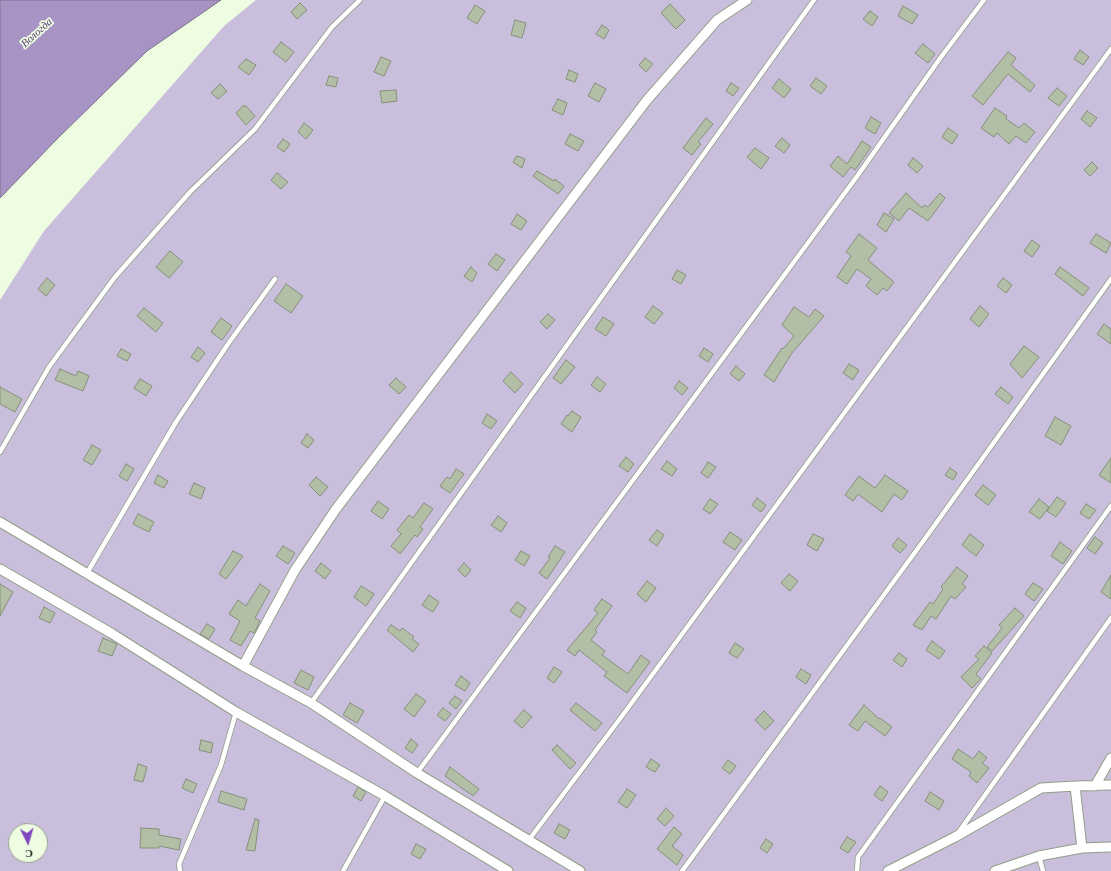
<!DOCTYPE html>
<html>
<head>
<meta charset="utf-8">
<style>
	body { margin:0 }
	#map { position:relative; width:1111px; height:871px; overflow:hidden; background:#eefce2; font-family:Georgia,serif }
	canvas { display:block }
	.north { position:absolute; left:8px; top:823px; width:40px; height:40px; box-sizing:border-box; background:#eefce2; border:1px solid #98a28f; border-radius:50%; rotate:175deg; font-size:11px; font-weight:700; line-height:16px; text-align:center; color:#171c13 }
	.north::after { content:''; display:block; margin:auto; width:14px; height:18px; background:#8048bf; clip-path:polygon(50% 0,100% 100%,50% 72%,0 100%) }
</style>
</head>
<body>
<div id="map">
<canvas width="1111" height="871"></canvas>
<div class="north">С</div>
</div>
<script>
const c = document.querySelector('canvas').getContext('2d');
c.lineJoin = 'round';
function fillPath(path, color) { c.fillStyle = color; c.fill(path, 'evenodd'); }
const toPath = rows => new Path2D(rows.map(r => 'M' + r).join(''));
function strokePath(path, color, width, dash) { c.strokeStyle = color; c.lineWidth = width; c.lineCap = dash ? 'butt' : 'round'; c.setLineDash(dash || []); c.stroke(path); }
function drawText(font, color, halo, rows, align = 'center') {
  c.font = font + ' Georgia,serif'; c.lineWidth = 3.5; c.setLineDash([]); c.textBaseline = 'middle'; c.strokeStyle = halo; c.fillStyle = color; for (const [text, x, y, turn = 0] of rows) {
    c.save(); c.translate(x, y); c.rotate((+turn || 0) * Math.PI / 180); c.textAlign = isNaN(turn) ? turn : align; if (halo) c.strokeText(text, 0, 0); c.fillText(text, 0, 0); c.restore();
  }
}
const green = toPath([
	[256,0,1111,0,1111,871,0,871,0,300,44,231,224,26],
	[16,831,40,831,40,855,16,855]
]);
const water = toPath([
	[0,0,221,0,147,51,58,138,0,198,0,0]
]);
const building = toPath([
	[300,3,307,10,297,19,291,12,300,3],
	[670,4,685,20,676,29,661,13,670,4],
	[475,5,485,11,477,24,467,18,475,5],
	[903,6,918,15,912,24,898,16,903,6],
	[870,11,878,17,872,26,863,19,870,11],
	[515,20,526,23,522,38,511,35,515,20],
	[602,25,609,30,604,39,596,34,602,25],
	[281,42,294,52,286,62,273,52,281,42],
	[923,44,935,54,928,63,915,53,923,44],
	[1080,50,1089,57,1083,65,1074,59,1080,50],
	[1008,52,1016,58,1011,65,1035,85,1030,92,1008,74,983,105,972,96,1008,52],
	[381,57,391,61,384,76,374,72,381,57],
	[645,58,653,64,646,72,639,65,645,58],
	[246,59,256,65,249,75,238,67,246,59],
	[569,70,578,74,575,82,566,79,569,70],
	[329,76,338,78,336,87,326,85,329,76],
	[816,78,827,86,821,94,810,86,816,78],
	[779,79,791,89,784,98,772,88,779,79],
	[595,83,606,89,599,102,588,96,595,83],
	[731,83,739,88,733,96,726,91,731,83],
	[220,84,227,91,218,99,211,93,220,84],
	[1057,88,1067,96,1059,106,1048,98,1057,88],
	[396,90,397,101,382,103,380,91,396,90],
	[558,99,567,103,563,115,552,110,558,99],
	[243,106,246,106,255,116,246,125,236,113,243,106],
	[995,108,1007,116,1006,119,1019,128,1024,123,1035,132,1026,143,1016,136,1009,144,997,133,994,137,981,128,995,108],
	[1087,111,1097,118,1090,127,1081,119,1087,111],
	[871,117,881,123,875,134,865,128,871,117],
	[706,118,713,124,698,142,701,144,692,155,683,148,706,118],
	[304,123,313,130,306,139,298,132,304,123],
	[948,128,958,135,952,144,942,137,948,128],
	[570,134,584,141,578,151,565,144,570,134],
	[782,138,790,145,784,153,775,146,782,138],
	[283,139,290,144,284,152,277,147,283,139],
	[862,141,871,147,855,170,851,167,843,177,830,166,838,156,847,164,862,141],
	[755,148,769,158,761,169,747,157,755,148],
	[517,156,525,159,522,168,513,162,517,156],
	[913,158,923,166,917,173,908,165,913,158],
	[1092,162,1098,168,1090,176,1084,170,1092,162],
	[537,171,554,181,555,179,564,186,558,194,533,176,537,171],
	[277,173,288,182,281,189,271,180,277,173],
	[906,193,922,208,924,205,928,207,940,193,945,198,928,221,909,208,899,221,889,213,906,193],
	[884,213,894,219,886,232,877,225,884,213],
	[517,214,527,221,521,230,511,224,517,214],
	[859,234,877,248,868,260,894,282,887,291,883,288,877,295,866,286,871,279,857,269,847,284,837,277,851,256,846,252,859,234],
	[1096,234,1111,243,1106,253,1090,243,1096,234],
	[1032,240,1040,246,1032,257,1024,251,1032,240],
	[170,251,183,262,169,278,156,267,170,251],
	[496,254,505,260,497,271,488,264,496,254],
	[471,267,477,273,472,282,464,276,471,267],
	[1060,267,1089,288,1083,296,1055,274,1060,267],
	[677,270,686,275,681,284,672,279,677,270],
	[47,278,55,285,46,296,38,289,47,278],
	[1003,278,1012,285,1006,293,997,286,1003,278],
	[286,284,303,296,291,313,274,301,286,284],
	[653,306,663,313,654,324,645,317,653,306],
	[980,306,989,314,979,327,970,319,980,306],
	[794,307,809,317,815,309,824,316,792,353,774,382,764,375,782,348,783,349,794,336,782,325,794,307],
	[144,308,163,323,156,332,137,316,144,308],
	[548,314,555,320,547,329,540,322,548,314],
	[603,317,614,324,606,336,595,329,603,317],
	[221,318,232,326,222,340,211,332,221,318],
	[1104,324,1111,329,1111,344,1097,334,1104,324],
	[1024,346,1039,357,1022,378,1010,364,1024,346],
	[198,347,205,353,198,362,191,357,198,347],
	[704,348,713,354,708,362,699,356,704,348],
	[121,349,131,354,127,361,117,356,121,349],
	[566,360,575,367,561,384,553,378,566,360],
	[849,364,859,370,853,380,843,373,849,364],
	[736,366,745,374,739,381,730,374,736,366],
	[60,369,76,376,78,371,89,376,83,391,55,380,60,369],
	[511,372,523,384,515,393,503,381,511,372],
	[597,377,606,384,600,392,591,385,597,377],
	[396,378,406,387,399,394,389,385,396,378],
	[140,379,152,386,146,396,134,388,140,379],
	[679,381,688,388,682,395,674,388,679,381],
	[0,387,22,399,15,412,0,404,0,387],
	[1001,387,1013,397,1008,404,995,394,1001,387],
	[572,411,581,417,572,432,561,424,567,415,568,416,572,411],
	[487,414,497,421,491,429,482,423,487,414],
	[1055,417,1071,426,1061,445,1045,436,1055,417],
	[307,434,314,440,308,448,301,443,307,434],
	[92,445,101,450,92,465,83,460,92,445],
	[626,457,634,464,628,472,619,466,626,457],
	[1111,458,1111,483,1099,475,1111,458],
	[667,461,677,469,672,476,661,469,667,461],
	[708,462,716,467,708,478,701,473,708,462],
	[126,464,134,469,127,481,119,476,126,464],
	[950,468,957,473,953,480,945,475,950,468],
	[456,469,464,474,450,493,440,486,447,477,450,479,456,469],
	[158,475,168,481,164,488,154,483,158,475],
	[885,475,908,491,902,500,894,494,882,512,858,494,853,501,845,495,859,476,875,488,885,475],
	[316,477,328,487,320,496,309,485,316,477],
	[194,483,205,488,201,499,189,494,194,483],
	[983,485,996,495,988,505,975,495,983,485],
	[1057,497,1066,503,1056,517,1047,511,1057,497],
	[757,498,766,505,761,512,752,505,757,498],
	[710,499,718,504,710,514,703,509,710,499],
	[1039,499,1049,507,1040,519,1029,512,1039,499],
	[378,501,389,509,382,519,371,511,378,501],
	[424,503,433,509,420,527,423,529,417,537,415,535,400,554,391,546,401,534,397,530,409,515,413,518,424,503],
	[1086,504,1096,510,1089,519,1080,513,1086,504],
	[138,514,154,522,149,532,133,524,138,514],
	[498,516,507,523,501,532,491,525,498,516],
	[657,530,664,535,657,546,649,540,657,530],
	[730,532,742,540,735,550,723,542,730,532],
	[813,534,824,539,817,551,807,545,813,534],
	[970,534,984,545,976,556,962,545,970,534],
	[1095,537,1103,543,1095,554,1087,548,1095,537],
	[898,538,907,545,900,553,892,546,898,538],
	[1060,542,1072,551,1063,564,1051,556,1060,542],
	[283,546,295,553,288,564,276,556,283,546],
	[555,546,565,552,547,579,539,573,550,558,548,557,555,546],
	[233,551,243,556,226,579,219,574,233,551],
	[521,551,530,556,524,566,515,560,521,551],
	[321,563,331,571,325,579,315,571,321,563],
	[464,563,471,570,465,577,458,570,464,563],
	[957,567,968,576,962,584,966,587,955,599,951,596,936,619,931,616,922,630,913,625,930,602,933,604,943,589,941,587,957,567],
	[789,574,798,581,790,591,781,583,789,574],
	[1111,575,1111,599,1101,592,1111,575],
	[647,581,656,588,646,602,637,594,647,581],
	[1033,583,1043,589,1034,601,1025,594,1033,583],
	[0,584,13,592,0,616,0,584],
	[260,584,270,591,255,618,260,621,254,633,250,631,241,646,230,640,240,621,229,614,238,600,246,606,260,584],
	[361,586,374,594,366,606,354,597,361,586],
	[429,595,439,602,433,612,422,605,429,595],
	[602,599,612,606,595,630,597,632,591,640,605,651,602,655,628,674,641,655,650,662,627,693,604,676,607,672,579,650,575,656,567,650,598,613,594,610,602,599],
	[517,602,526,608,520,618,510,611,517,602],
	[44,607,55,613,50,623,39,618,44,607],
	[1015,608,1024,616,992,651,987,647,1002,628,999,625,1015,608],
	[207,624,215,629,209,639,200,634,207,624],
	[391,625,400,631,402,628,414,637,412,639,419,644,413,652,387,630,391,625],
	[103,638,117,644,112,656,98,651,103,638],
	[932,641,945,651,939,659,926,650,932,641],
	[735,643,744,649,737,658,729,653,735,643],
	[984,646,992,653,976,674,981,679,972,688,961,677,979,659,975,656,984,646],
	[899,653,907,659,902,667,893,660,899,653],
	[554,667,562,672,554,683,547,678,554,667],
	[801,669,811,675,806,684,796,677,801,669],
	[301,670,314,677,308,690,294,683,301,670],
	[461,676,470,683,465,691,455,685,461,676],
	[416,694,426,701,414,717,404,709,416,694],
	[455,696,462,701,456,709,449,703,455,696],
	[350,703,364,711,357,723,343,715,350,703],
	[576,703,602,723,595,731,570,710,576,703],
	[864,705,879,719,880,718,892,727,885,736,865,721,858,731,849,725,864,705],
	[443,708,451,714,445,721,437,715,443,708],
	[524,710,532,717,522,728,514,721,524,710],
	[764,711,774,721,765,730,755,720,764,711],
	[411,739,418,745,412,753,405,748,411,739],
	[201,740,213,743,211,753,199,750,201,740],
	[557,745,576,763,570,769,552,750,557,745],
	[958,749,973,759,979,751,987,758,982,763,989,768,977,783,969,776,971,772,952,759,958,749],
	[651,759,660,765,655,772,646,767,651,759],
	[728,760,736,766,730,774,722,768,728,760],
	[138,764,147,767,143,782,134,780,138,764],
	[450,767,479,789,473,796,445,776,450,767],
	[186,779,197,784,193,793,182,788,186,779],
	[880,786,888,792,882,801,874,795,880,786],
	[358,787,366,792,361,801,353,796,358,787],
	[627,789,636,795,627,808,618,802,627,789],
	[221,791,247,799,244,810,218,802,221,791],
	[930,792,944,801,939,810,925,801,930,792],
	[666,808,674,816,665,826,657,819,666,808],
	[255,819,259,820,255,851,246,850,255,819],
	[559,824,570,830,565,839,554,833,559,824],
	[674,827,682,834,672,846,683,855,677,865,657,849,674,827],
	[141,828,159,829,159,835,181,839,179,850,159,846,159,848,140,848,141,828],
	[847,837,856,842,848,853,840,848,847,837],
	[766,839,773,844,767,853,760,848,766,839],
	[416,844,426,849,420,859,411,854,416,844]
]);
const service = toPath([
	[0,452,49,367,115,277,190,192,255,129,332,27,360,0],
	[87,573,176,422,228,344,275,279],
	[311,703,814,0],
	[417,773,858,175,941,57,984,0],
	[958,833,1111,618],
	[528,841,622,716,1111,49],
	[1039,856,1043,871],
	[180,871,179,864,221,765,236,712],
	[343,871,385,796],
	[682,871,924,540,1111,279],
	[857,871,858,857,1111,506]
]);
const minor = toPath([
	[0,522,243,666,311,703,417,773,580,871],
	[0,569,111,633,236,712,385,796,508,871],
	[243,666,295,570,336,509,647,100,717,20,747,0],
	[1095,786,1111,758],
	[1082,848,1075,786,1111,785],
	[888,871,955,837,1041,788,1075,786],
	[995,871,1039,856,1082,848,1111,847]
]);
const waterNames = [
	["Вологда",37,33,-42]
];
fillPath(green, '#c9bedc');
fillPath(water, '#a794c4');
strokePath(water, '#7c708f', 1);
fillPath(building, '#b2bfa6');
strokePath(building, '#85927a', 1);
strokePath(service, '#919e86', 6);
strokePath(minor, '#919e86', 11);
strokePath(service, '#fff', 4.5);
strokePath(minor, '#fff', 9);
drawText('italic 11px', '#583e7a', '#eefce2', waterNames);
</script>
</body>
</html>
